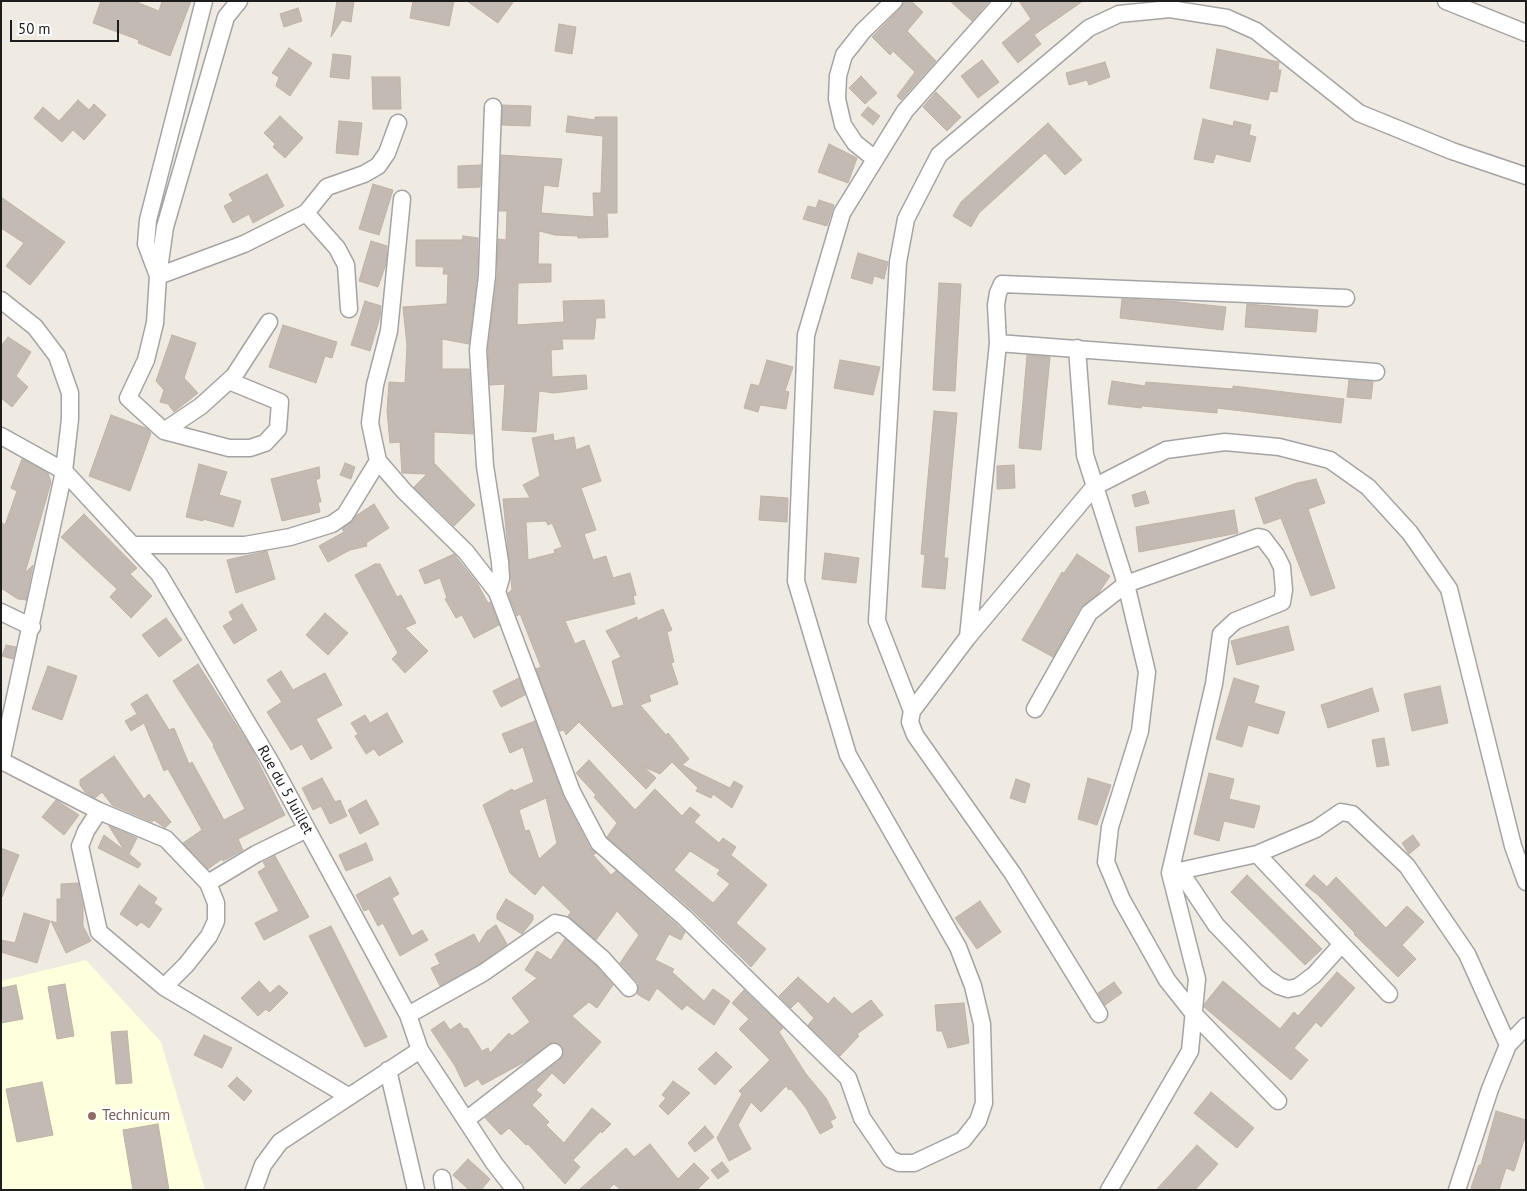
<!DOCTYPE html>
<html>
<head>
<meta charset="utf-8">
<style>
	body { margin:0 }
	#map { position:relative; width:1527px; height:1191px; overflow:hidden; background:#efebe3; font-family:"PT Sans",sans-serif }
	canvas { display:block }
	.frame { position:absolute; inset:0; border:2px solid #1d1d1d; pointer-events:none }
	.scale { position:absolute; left:10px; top:20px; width:109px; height:22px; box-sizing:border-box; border:2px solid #1d1d1d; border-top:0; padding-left:6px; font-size:15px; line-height:18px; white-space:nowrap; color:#1d1d1d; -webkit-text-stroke:4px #fff; paint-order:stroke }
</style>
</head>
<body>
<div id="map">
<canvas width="1527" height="1191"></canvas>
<div class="frame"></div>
<div class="scale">50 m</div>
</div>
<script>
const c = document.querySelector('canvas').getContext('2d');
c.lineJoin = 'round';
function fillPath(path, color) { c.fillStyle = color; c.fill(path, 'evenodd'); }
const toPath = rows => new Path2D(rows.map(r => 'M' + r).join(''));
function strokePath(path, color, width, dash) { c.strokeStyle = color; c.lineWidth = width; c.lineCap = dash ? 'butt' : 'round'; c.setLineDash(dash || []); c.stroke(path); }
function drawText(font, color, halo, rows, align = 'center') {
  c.font = font + ' "PT Sans",sans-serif'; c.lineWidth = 4; c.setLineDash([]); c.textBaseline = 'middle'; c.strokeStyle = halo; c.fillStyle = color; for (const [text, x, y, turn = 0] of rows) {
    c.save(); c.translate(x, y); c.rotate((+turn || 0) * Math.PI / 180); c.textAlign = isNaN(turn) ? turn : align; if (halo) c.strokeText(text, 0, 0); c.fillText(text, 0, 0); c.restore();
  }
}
const education = toPath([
	[86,960,161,1042,205,1190,1,1190,1,981]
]);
const building = toPath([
	[101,1,134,1,159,11,162,1,191,1,170,56,138,43,139,40,93,23,101,1],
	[337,1,354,1,351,22,342,20,331,37,337,1],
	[413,1,454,1,449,26,410,18,413,1],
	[467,1,514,1,498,23,467,1],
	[904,1,911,1,923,12,907,31,936,61,901,100,897,96,915,72,893,51,890,55,872,37,901,8,904,1],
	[950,1,989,1,972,21,950,1],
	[1019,1,1083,1,1034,35,1041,44,1018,63,1002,43,1031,19,1019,1],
	[298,8,302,21,284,27,280,14,298,8],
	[559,24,576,27,572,54,555,51,559,24],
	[289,48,312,63,290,96,276,86,279,77,272,73,289,48],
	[1217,49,1279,62,1278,70,1281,70,1277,92,1270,91,1268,100,1210,88,1217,49],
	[333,54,351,56,349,79,330,77,333,54],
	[982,60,999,82,978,98,961,76,982,60],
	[1105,62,1110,77,1089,85,1087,80,1069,85,1066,73,1105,62],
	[861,76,877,93,865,104,849,88,861,76],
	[372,77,400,77,401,109,373,109,372,77],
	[936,92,961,117,947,131,923,107,936,92],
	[78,100,89,110,94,104,106,115,84,140,73,130,62,142,34,118,43,107,59,121,78,100],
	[502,105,531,106,530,126,502,125,502,105],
	[868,107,880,116,873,125,861,115,868,107],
	[280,116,303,138,285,158,273,147,275,144,264,133,280,116],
	[568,116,595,120,595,117,617,117,617,213,607,213,608,237,578,238,578,236,555,235,539,231,538,264,551,264,551,282,518,283,517,325,564,322,563,301,604,300,605,318,596,318,594,339,562,339,563,349,551,350,552,377,586,375,587,389,554,393,539,391,536,432,502,430,505,384,490,385,488,350,497,277,498,239,506,240,507,211,499,211,501,155,562,159,558,187,544,185,541,213,594,217,593,193,601,193,603,136,566,132,568,116],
	[1203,119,1233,126,1234,121,1251,125,1249,135,1256,137,1250,162,1216,154,1213,163,1194,159,1203,119],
	[339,121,362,123,358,155,336,153,339,121],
	[1048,123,1082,160,1065,175,1045,153,979,213,971,227,953,216,961,202,1048,123],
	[829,144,857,158,848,183,818,172,829,144],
	[481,165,480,187,458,188,458,166,481,165],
	[267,174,284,206,253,223,249,214,233,223,224,206,233,201,229,194,267,174],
	[373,184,393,190,379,235,359,229,373,184],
	[1,197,65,242,30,285,6,266,24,243,1,228,1,197],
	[819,200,834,205,827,226,803,219,808,206,816,208,819,200],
	[463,236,478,238,477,275,469,344,442,339,442,369,469,369,473,434,434,432,434,463,475,505,454,526,414,487,427,474,402,473,400,442,390,443,387,411,389,382,405,383,407,346,403,307,447,304,448,274,443,274,444,267,416,266,416,240,462,240,463,236],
	[371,241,387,246,386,264,378,287,359,281,371,241],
	[858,253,888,262,884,279,874,276,872,284,851,278,858,253],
	[939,283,961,284,955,391,933,390,939,283],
	[1122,299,1169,301,1226,307,1223,330,1120,318,1122,299],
	[365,301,381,306,380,317,370,351,351,345,365,301],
	[1247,304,1318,310,1316,332,1245,327,1247,304],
	[283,325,337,342,332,358,325,356,316,383,269,367,283,325],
	[172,335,196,343,184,378,198,393,174,412,168,404,160,402,164,390,156,381,172,335],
	[8,337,31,352,16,376,28,387,12,407,1,398,1,346,8,337],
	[1027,355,1050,357,1041,450,1019,448,1027,355],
	[767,360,793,367,785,391,789,392,786,409,760,405,758,412,744,408,751,384,759,386,767,360],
	[840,360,880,367,873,395,834,388,840,360],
	[1349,380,1373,382,1371,399,1347,397,1349,380],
	[1112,381,1145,386,1146,382,1233,389,1233,386,1344,399,1341,423,1217,408,1217,413,1142,406,1141,408,1108,404,1112,381],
	[934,411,957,413,944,558,948,558,945,589,922,587,925,555,921,554,934,411],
	[111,415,146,428,151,433,130,491,89,476,111,415],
	[553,434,554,441,574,437,576,450,589,445,601,481,581,488,596,530,584,534,593,560,606,556,613,578,630,573,636,595,633,596,635,604,565,621,575,644,584,640,612,708,624,705,612,661,621,657,606,631,637,617,637,621,663,609,672,630,667,632,674,662,671,663,678,684,649,695,651,701,640,705,666,735,668,733,689,759,682,765,730,788,734,781,743,786,732,808,713,794,711,798,696,791,698,788,672,762,660,774,644,767,656,778,646,789,579,722,566,735,564,730,560,731,536,669,541,667,520,614,517,616,508,593,512,590,503,499,530,498,523,485,540,476,532,438,553,434],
	[546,521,548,525,552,523,562,547,554,550,555,553,528,560,526,522,546,521],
	[22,459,48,473,51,482,25,573,33,565,26,600,18,599,1,588,1,522,5,525,17,491,11,488,22,459],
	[345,463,355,467,351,479,340,475,345,463],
	[199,464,227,472,219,495,241,501,233,527,203,519,203,521,186,517,199,464],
	[1014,465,1015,488,997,489,997,466,1014,465],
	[319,467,320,478,316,480,321,502,318,502,320,512,282,521,271,479,319,467],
	[1316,479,1325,503,1308,509,1335,588,1311,596,1281,518,1264,524,1255,498,1297,483,1316,479],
	[1145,491,1149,503,1135,507,1132,495,1145,491],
	[761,496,788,498,787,522,759,520,761,496],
	[374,504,389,528,366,543,367,546,350,550,328,562,319,546,344,532,342,529,357,515,374,504],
	[1234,510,1238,533,1139,552,1136,527,1234,510],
	[84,514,137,568,130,574,152,596,131,618,110,597,117,589,61,537,84,514],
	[267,551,275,579,236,593,227,560,267,551],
	[825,553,859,558,856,583,822,579,825,553],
	[454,554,477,583,488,603,490,602,499,625,474,638,462,615,456,618,445,599,447,598,440,578,425,584,419,570,454,554],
	[1077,554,1110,576,1098,594,1080,608,1053,657,1022,640,1062,572,1064,573,1077,554],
	[375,564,380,564,397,597,401,595,416,623,405,628,428,651,405,673,392,659,398,653,355,575,375,564],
	[242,604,257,630,234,644,223,626,233,620,229,612,242,604],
	[325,613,348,633,328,655,306,635,325,613],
	[166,618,182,640,159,657,142,635,166,618],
	[1288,626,1294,650,1237,665,1231,641,1288,626],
	[6,645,16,647,13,659,2,656,6,645],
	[198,664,251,748,285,815,238,839,243,850,223,861,222,859,208,869,183,843,202,830,168,769,164,771,144,723,131,731,125,721,137,714,131,704,147,694,169,730,174,728,189,764,192,762,224,820,245,809,213,746,214,745,173,681,198,664],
	[48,666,77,676,62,720,32,709,48,666],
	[281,671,293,690,325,673,342,705,316,719,332,748,311,760,302,744,291,750,267,712,282,702,267,680,281,671],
	[519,678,525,695,501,707,493,691,519,678],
	[1234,678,1259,686,1254,703,1285,712,1278,734,1248,725,1242,747,1216,739,1234,678],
	[1440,686,1448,723,1412,731,1404,694,1440,686],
	[1372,688,1379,711,1328,728,1321,705,1372,688],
	[387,713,403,742,379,756,374,749,366,754,355,736,358,734,351,723,365,715,370,723,387,713],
	[535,721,563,796,590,848,596,853,593,855,611,875,616,871,685,932,681,940,669,934,655,960,674,969,672,972,704,1001,713,989,730,1001,714,1025,687,1005,682,1010,657,988,649,1001,637,994,639,984,620,963,639,935,617,911,596,940,568,916,571,912,543,885,535,895,510,873,483,805,512,789,514,791,534,782,523,747,510,753,502,734,535,721],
	[546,798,557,843,539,859,529,830,525,831,519,810,546,798],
	[1384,738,1389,765,1377,767,1372,740,1384,738],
	[114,756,144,799,149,794,171,822,165,828,154,820,152,822,112,805,102,792,95,798,85,792,80,785,80,780,114,756],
	[589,760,635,810,655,789,682,816,690,807,700,815,694,822,719,843,723,838,736,847,731,855,767,885,736,923,766,949,751,967,692,910,607,837,617,823,594,797,596,795,576,773,589,760],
	[690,851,720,870,717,874,730,884,713,903,674,870,690,851],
	[1209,773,1234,779,1229,799,1260,806,1254,828,1224,821,1219,841,1194,834,1209,773],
	[322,778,335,802,340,800,347,816,330,824,321,806,313,810,302,788,322,778],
	[1088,778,1111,785,1097,825,1078,819,1088,778],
	[1016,779,1030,784,1025,803,1010,798,1016,779],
	[56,800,79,815,64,835,42,817,56,800],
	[366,800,379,824,360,834,348,810,366,800],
	[109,826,137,838,129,854,141,864,138,868,98,848,104,835,124,850,109,826],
	[1413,835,1420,845,1409,854,1402,843,1413,835],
	[366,843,373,860,346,871,339,855,366,843],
	[1,848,19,855,2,897,1,897,1,848],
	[275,856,309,917,264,940,255,923,279,911,258,872,266,867,263,862,275,856],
	[1247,875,1322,949,1305,965,1231,892,1247,875],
	[1314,875,1327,887,1336,877,1386,928,1407,906,1424,922,1402,945,1416,959,1398,977,1354,934,1355,933,1318,895,1305,885,1314,875],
	[390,877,399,894,392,898,412,936,422,930,428,940,400,956,383,923,378,926,369,909,364,911,356,895,390,877],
	[78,883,83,907,83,926,91,941,66,953,51,921,57,923,57,899,61,899,61,884,78,883],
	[139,885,157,898,154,903,162,909,149,928,141,922,137,926,120,914,139,885],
	[506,899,533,915,533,920,522,934,497,919,497,914,506,899],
	[980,901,1001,932,977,949,955,918,980,901],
	[24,913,50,921,37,963,1,952,1,940,15,943,24,913],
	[496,925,507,944,478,965,440,986,431,968,440,964,435,954,474,934,479,944,487,931,496,925],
	[331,926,387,1037,365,1047,309,936,331,926],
	[565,939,596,966,613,985,597,1008,589,1002,572,1016,601,1042,564,1084,552,1073,536,1090,542,1095,532,1105,549,1122,546,1125,564,1143,592,1108,611,1124,602,1133,601,1131,573,1160,580,1167,565,1184,528,1144,526,1145,509,1128,501,1135,485,1118,560,1060,564,1051,562,1046,553,1042,548,1044,528,1060,482,1085,478,1079,465,1087,455,1066,431,1030,444,1021,450,1030,460,1023,464,1029,467,1028,482,1051,488,1048,490,1053,509,1033,512,1036,530,1022,512,998,537,978,525,970,537,951,551,960,565,939],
	[1337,972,1355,988,1321,1027,1316,1022,1294,1048,1308,1060,1291,1080,1204,1007,1205,1003,1223,981,1280,1029,1294,1012,1298,1016,1337,972],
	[798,977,828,1004,834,997,852,1014,871,1000,883,1015,857,1034,859,1036,840,1056,808,1025,814,1018,798,1001,791,1008,779,996,798,977],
	[259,981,270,993,279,985,288,993,269,1012,266,1009,258,1016,241,998,259,981],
	[1114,982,1122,993,1105,1005,1098,993,1114,982],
	[65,984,74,1036,57,1039,48,987,65,984],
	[16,985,23,1019,1,1023,1,988,16,985],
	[744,990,783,1028,779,1032,806,1074,826,1098,836,1118,830,1121,833,1127,820,1134,806,1108,791,1089,789,1090,786,1086,761,1112,751,1102,738,1125,751,1149,729,1161,717,1138,742,1094,739,1091,770,1060,739,1029,749,1019,732,1003,744,990],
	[964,1003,969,1043,948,1048,942,1031,937,1031,935,1005,964,1003],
	[127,1031,132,1083,116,1084,111,1032,127,1031],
	[204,1035,232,1048,222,1068,194,1055,204,1035],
	[716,1052,732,1067,715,1085,698,1069,716,1052],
	[237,1077,252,1091,244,1101,228,1086,237,1077],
	[673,1081,690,1093,668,1115,659,1106,666,1098,662,1095,673,1081],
	[42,1082,53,1135,17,1142,6,1089,42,1082],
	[1211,1092,1254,1128,1237,1148,1194,1113,1211,1092],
	[1496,1111,1526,1120,1526,1141,1524,1140,1514,1171,1506,1168,1499,1190,1477,1190,1471,1188,1479,1165,1481,1165,1496,1111],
	[158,1124,169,1190,133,1190,123,1130,158,1124],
	[705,1126,714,1137,695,1152,688,1143,705,1126],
	[650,1144,678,1179,694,1163,709,1178,697,1190,621,1190,614,1184,608,1190,579,1190,626,1148,634,1157,650,1144],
	[1197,1145,1218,1164,1195,1190,1156,1190,1197,1145],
	[468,1159,490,1179,481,1190,469,1190,453,1175,468,1159],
	[722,1162,729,1171,718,1179,711,1170,722,1162]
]);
const minor = toPath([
	[204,1,148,220,146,244,158,276,155,323,146,360,128,398,164,431,229,448,250,448,265,443,278,429,280,402,229,381],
	[239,1,226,17,165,227,158,276,244,244,306,213,337,248,346,265,349,309],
	[1446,1,1526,33],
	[493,107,487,276,478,350,485,466,500,562,501,578,497,592],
	[875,159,855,143,843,125,837,99,838,76,844,55,863,31,894,1],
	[306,213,327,187,364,174,378,166,387,153,398,123],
	[1,300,35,327,57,356,70,393,70,419,64,471,1,762],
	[998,343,1376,372],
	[1077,348,1085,455,1126,584,1147,672,1140,731,1110,827,1106,862,1122,900,1167,980,1194,1014,1278,1101],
	[164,431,201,406,234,376,269,322],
	[1,436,64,471,159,574,270,761,408,1015,420,1050,494,1163,515,1190],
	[378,461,404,491,466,552,497,592,572,792,599,843,685,918,848,1078,862,1118,890,1159,899,1163,914,1163,963,1140,978,1121,984,1103,982,1024,973,986,958,947,848,755,796,581,806,335,842,213,905,111,1003,1],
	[132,545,245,545,290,537,332,524,345,515,378,461,370,423,375,385,389,331,402,199],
	[1,612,32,627],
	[968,637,998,343,996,305,998,293,1002,284,1346,298],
	[1035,709,1089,613,1126,584,1258,537,1263,538,1276,555,1282,567,1284,590,1282,602,1235,621,1221,634,1214,684,1170,873,1197,979,1190,1051,1109,1190],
	[912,711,877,621,898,262,906,219,939,155,1089,28,1119,14,1170,9,1227,18,1256,31,1359,113,1452,151,1526,176],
	[2,761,99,811,166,839,208,883,216,903,216,921,209,936,186,965,164,987],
	[99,811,86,831,80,846,99,932,164,987,348,1096],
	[1257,854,1389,994],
	[1180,871,1216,925,1267,978,1279,986,1288,989,1298,987,1314,975,1341,945],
	[1170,873,1257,854,1316,829,1341,812,1352,814,1407,866,1467,954,1508,1045],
	[208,883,256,854,307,829],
	[1099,1014,1013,874,915,735,910,722,912,711,968,637,1094,487,1166,450,1225,442,1279,447,1330,460,1368,487,1410,533,1449,589,1513,846,1526,882],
	[408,1015,483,973,555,923,564,925,603,959,629,988],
	[388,1070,416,1190],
	[466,1120,554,1052],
	[442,1178,444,1190],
	[254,1190,263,1165,280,1142,420,1050],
	[1457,1190,1490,1089,1508,1045,1526,1026]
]);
const markers = [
	[92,1116,5,"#8d6e63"]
];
const streetNames = [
	["Rue du 5 Juillet",285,790,61]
];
const educationNames = [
	["Technicum",102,1116]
];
fillPath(education, '#feffdc');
fillPath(building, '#c3bab3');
strokePath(building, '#c0b2a5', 1);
strokePath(minor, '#a4a4a4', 19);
strokePath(minor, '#fff', 16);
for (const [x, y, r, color] of markers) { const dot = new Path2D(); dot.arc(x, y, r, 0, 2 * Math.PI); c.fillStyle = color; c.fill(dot); strokePath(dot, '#fff', 2); }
drawText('15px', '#1d1d1d', '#fff', streetNames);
drawText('15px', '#785e54', '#fff', educationNames, 'left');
</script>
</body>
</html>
